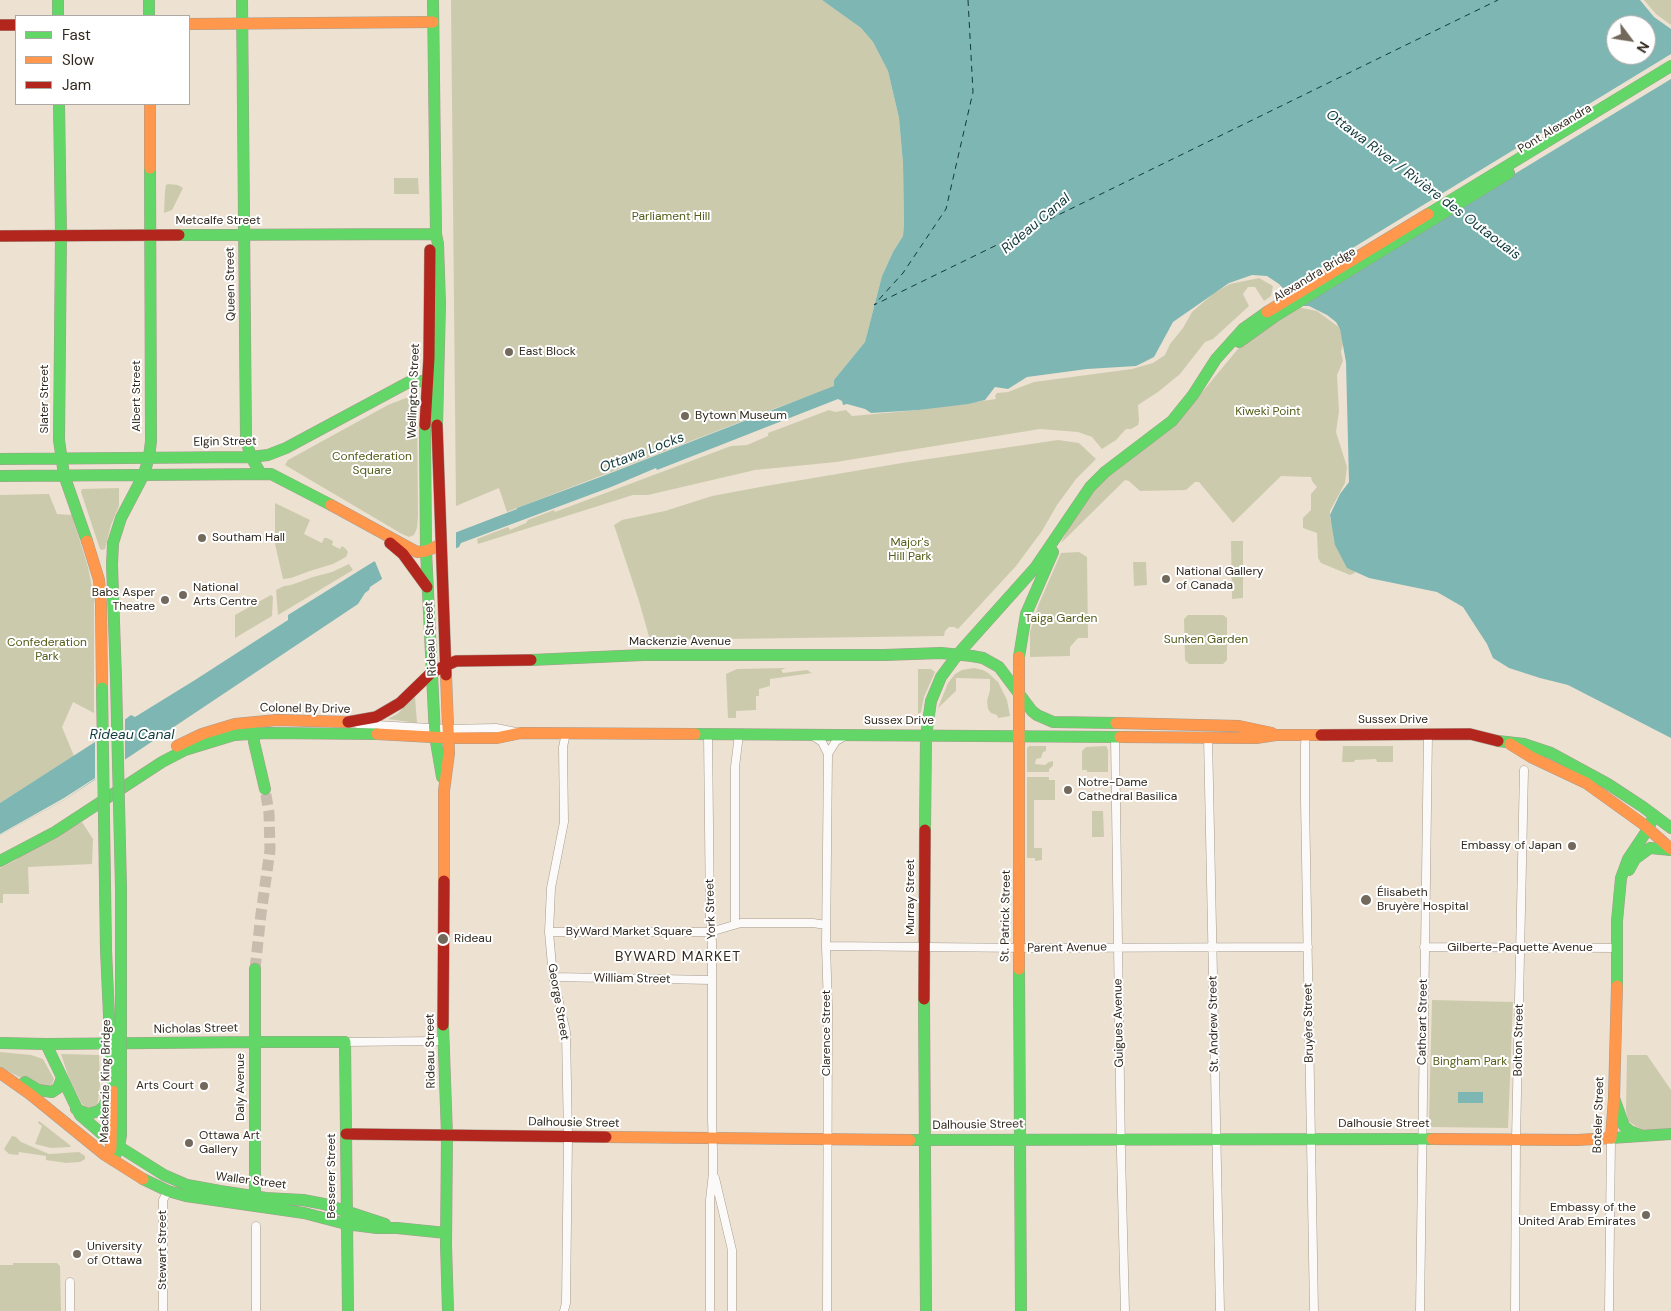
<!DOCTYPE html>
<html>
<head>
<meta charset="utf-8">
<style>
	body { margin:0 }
	#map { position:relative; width:1671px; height:1311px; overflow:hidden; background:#ede1d1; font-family:"DM Sans",sans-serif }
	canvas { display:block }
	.legend { position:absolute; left:15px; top:15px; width:175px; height:90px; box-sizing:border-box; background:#fff; border:1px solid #aca9a5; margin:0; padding:6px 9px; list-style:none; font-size:15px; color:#30281d }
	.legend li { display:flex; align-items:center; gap:10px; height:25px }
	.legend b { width:25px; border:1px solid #aca9a5 }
	.north { position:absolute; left:1606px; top:15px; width:50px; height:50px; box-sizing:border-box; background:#fff; border:1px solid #aca9a5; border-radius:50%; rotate:121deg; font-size:14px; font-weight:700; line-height:20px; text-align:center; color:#30281d }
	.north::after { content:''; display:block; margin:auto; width:18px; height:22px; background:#72695c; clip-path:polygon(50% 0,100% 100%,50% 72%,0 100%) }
</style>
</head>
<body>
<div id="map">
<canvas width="1671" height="1311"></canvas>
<ul class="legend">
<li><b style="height:6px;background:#63d668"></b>Fast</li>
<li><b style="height:6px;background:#ff974d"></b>Slow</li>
<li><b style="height:6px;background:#b3261e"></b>Jam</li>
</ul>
<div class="north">N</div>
</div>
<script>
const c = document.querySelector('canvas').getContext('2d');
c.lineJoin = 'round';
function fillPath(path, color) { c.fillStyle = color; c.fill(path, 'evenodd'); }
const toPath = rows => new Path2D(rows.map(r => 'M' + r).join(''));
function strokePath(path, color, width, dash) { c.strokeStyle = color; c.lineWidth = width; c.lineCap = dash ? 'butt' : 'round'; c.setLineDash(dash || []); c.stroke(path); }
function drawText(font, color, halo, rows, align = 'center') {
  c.font = font + ' "DM Sans",sans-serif'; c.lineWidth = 4; c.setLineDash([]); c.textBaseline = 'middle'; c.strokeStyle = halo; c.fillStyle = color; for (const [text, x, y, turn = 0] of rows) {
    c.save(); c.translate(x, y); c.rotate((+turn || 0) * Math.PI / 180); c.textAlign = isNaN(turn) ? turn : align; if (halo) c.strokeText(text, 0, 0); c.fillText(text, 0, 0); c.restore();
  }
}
const green = toPath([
	[451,0,822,0,861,28,873,42,888,71,899,118,903,163,904,224,903,236,893,252,882,276,865,342,834,380,835,385,832,388,787,404,512,510,507,512,499,488,456,506],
	[1644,0,1671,0,1671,25,1656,14],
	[394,178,418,178,419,194,394,194],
	[168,184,178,185,183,188,172,210,164,213,165,191,166,185],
	[1259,278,1273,286,1271,296,1264,301,1255,287,1248,287,1243,294,1249,306,1213,339,1205,342,1180,374,1158,392,1138,405,1139,421,1138,425,1131,429,1126,429,1116,440,1102,449,1092,437,1078,432,1040,429,836,462,755,470,648,495,633,495,478,544,477,539,508,527,510,530,526,523,528,520,554,510,555,512,731,446,747,445,768,436,768,433,829,410,835,412,846,410,852,416,919,410,996,399,995,396,997,393,1008,392,1034,382,1132,369,1153,363,1165,355,1170,344,1183,328,1192,312,1214,293,1230,284],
	[1297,307,1317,311,1340,328,1343,343,1341,352,1343,361,1337,375,1339,411,1336,432,1347,467,1345,483,1330,511,1330,518,1346,561,1354,569,1355,573,1350,575,1321,563,1318,558,1317,533,1303,528,1303,518,1311,510,1311,494,1317,487,1312,481,1311,477,1281,476,1233,523,1199,482,1195,482,1186,490,1140,491,1129,481,1125,480,1061,543,1076,513,1093,490,1109,474,1184,414,1242,344],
	[411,396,417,399,418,516,417,528,414,535,409,537,402,534,285,465,288,460,388,405],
	[1058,440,1079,443,1096,459,1076,479,1057,505,1042,531,1016,566,958,629,954,627,949,627,945,631,944,636,650,640,639,601,614,525,622,520,665,511,712,496,760,487,908,462],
	[119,488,119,506,111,525,105,549,102,550,100,549,81,492,82,489],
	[49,494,57,514,72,515,88,567,94,597,94,713,73,702,62,727,74,756,0,803,0,495],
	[275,503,310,520,304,534,322,543,324,538,327,538,333,541,332,545,340,549,342,546,346,549,348,552,346,557,333,564,310,571,291,578,283,579,275,544],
	[1231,541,1243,541,1243,598,1232,599],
	[1079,552,1087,557,1088,638,1078,638,1070,647,1070,656,1030,657,1030,632,1038,606,1061,553],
	[1133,562,1146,562,1147,585,1134,586],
	[349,564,353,570,278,615,276,590,284,586,291,585,313,577,332,572],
	[271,595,273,597,272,616,235,638,235,615],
	[1188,615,1223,615,1227,618,1227,660,1223,664,1189,664,1185,660,1184,619],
	[786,668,781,670,783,673,807,670,812,673,770,679,770,686,759,689,759,696,756,696,756,710,736,711,736,718,728,718,726,674,737,669],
	[974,668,983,670,988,673,998,682,1007,700,1010,716,998,718,997,715,991,713,988,709,987,701,990,690,990,679,956,678,956,691,938,708,948,683,955,674,962,670],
	[918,669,931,669,935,672,924,697,921,712,918,714],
	[415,697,417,723,388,719,397,714],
	[1029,746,1046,746,1046,751,1043,752,1041,758,1036,759,1035,764,1045,765,1049,762,1053,761,1053,766,1049,769,1049,772,1027,772,1027,748],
	[1106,746,1108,750,1108,772,1087,772,1087,770,1082,770,1082,751,1086,747],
	[1343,746,1393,746,1393,762,1377,762,1376,759,1355,760,1354,762,1342,762],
	[1027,777,1049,777,1049,780,1055,780,1055,800,1034,800,1034,848,1042,848,1042,860,1035,861,1035,858,1027,858],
	[1092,811,1103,811,1104,837,1092,837],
	[82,822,93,839,92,864,28,867,29,894,3,894,3,903,0,903,0,868,16,860,21,854,65,829],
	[1432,1000,1513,1002,1508,1128,1431,1127,1429,1121],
	[0,1052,31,1055,43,1059,54,1079,52,1084,49,1087,27,1081,0,1067],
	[61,1054,99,1055,100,1085,98,1102,96,1106,88,1108,82,1104,69,1078],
	[1627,1055,1647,1055,1671,1090,1671,1128,1643,1131,1628,1121,1626,1110],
	[39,1121,71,1146,70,1147,51,1148,35,1144,42,1126,38,1123],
	[12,1136,16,1137,21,1142,49,1154,79,1152,85,1156,85,1159,80,1162,66,1163,46,1160,46,1156,19,1152,18,1155,9,1154,4,1149],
	[13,1263,57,1263,60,1266,61,1311,0,1311,0,1265,13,1265]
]);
const water = toPath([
	[822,0,1640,0,1654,17,1671,29,1671,738,1568,685,1540,678,1509,668,1493,658,1487,644,1463,607,1437,592,1369,578,1347,568,1335,545,1330,515,1340,494,1349,482,1346,362,1340,329,1336,322,1327,315,1309,306,1300,306,1279,284,1267,276,1252,275,1229,283,1173,322,1154,357,1136,366,1087,369,1027,377,1008,389,995,387,985,400,968,404,919,410,871,413,865,409,847,404,843,405,842,401,838,399,657,470,656,468,611,487,461,543,459,547,382,579,370,587,369,590,365,593,358,604,66,799,0,835,0,803,95,742,131,715,135,717,195,680,288,620,288,615,373,562,457,532,517,509,517,508,603,476,834,386,834,380,865,342,882,276,893,252,903,236,904,224,903,163,899,118,888,71,873,42,861,28],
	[1616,25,1646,25,1646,55,1616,55],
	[1458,1092,1483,1092,1483,1103,1458,1103]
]);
const pier = toPath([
	[1671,54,1671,79,1297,306,1282,291],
	[456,529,456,550,383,581,374,559],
	[125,717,125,762,96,781,95,779,66,799,0,835,0,834,64,798,95,778,95,738]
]);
const ferry = toPath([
	[968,0,973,92,946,209,903,273,874,305,1498,0]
]);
const secondaryTunnel = toPath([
	[255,969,261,914,270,850,269,813,265,789]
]);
const street = toPath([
	[358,724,448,729,496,728,516,732],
	[708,734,710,918,712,942,712,1119,713,1150,713,1173,710,1200,710,1311],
	[1306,734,1305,745,1305,800,1314,1311],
	[813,736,822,742,828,754,826,946,828,1007,827,1311],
	[1115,736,1121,1153,1125,1311],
	[1208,737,1220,1311],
	[828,754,836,741,845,736],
	[735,924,735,767,739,734],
	[549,932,710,932,741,923,813,923,826,925],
	[826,946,1027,948,1308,947],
	[1424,947,1617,948],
	[553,977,712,980],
	[345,1042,437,1041],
	[715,1178,732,1250,732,1311],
	[256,1226,256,1311],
	[70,1311,70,1282],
	[163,1311,163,1200,168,1191],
	[564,1311,566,1303,568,1137,566,1032,553,977,549,932,551,888,564,822,563,747,566,733],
	[1420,1311,1428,734],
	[1515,1311,1516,1139,1524,770],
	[1609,1311,1611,1138]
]);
const fast = toPath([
	[58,0,58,16],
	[149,0,149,16],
	[242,0,246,440,251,457,261,474],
	[433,0,436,234,438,244,440,304,437,425],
	[59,104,61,235,59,440,64,475,87,541],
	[1428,214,1671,66],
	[179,235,436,234],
	[1239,342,1274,317,1509,173],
	[425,425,426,551,435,736,442,777],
	[0,459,251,457,268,455,286,448,409,382,423,381,432,387],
	[0,476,271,474,331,505],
	[1019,657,1026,614,1053,552],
	[531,660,643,655,884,655,941,653,972,656,983,658,999,667,1032,711,1037,715,1053,722,1116,723],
	[116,679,112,565,113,543,121,518,144,474,149,457,151,441,150,168],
	[253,727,254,742,265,789],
	[695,734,1120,737],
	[1498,741,1524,744,1551,753,1608,784,1643,807,1671,828],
	[925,830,926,736,931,701,941,677,958,654,1035,568,1090,487,1105,472,1172,421,1193,395,1216,359,1243,329,1267,312],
	[0,861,55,832,162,762,185,750,234,735,267,733,377,734],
	[1629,870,1635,859,1650,848,1671,850],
	[255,969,255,1042,345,1042,348,1311],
	[1019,969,1021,1311],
	[1617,986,1617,921,1621,878,1628,859,1648,829,1654,815],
	[924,999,926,1311],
	[443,1025,447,1135,446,1245,448,1311],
	[0,1043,46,1044,255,1042,255,1203],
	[46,1044,80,1115,110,1141,164,1175,187,1185,220,1191,266,1198,303,1200,324,1204,385,1224],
	[25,1082,38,1090,52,1092,58,1088,62,1078],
	[1614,1098,1624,1126,1630,1131,1642,1136],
	[76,1109,88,1114,99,1111,104,1106,112,1090],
	[1611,1138,1671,1134],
	[910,1140,1432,1139],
	[113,1160,119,1147,121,1135,121,1078],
	[143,1179,168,1191,186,1196,304,1213,346,1224,377,1228,397,1228,446,1233]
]);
const slow = toPath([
	[189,24,433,22],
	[150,104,150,168],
	[1267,312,1428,214],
	[331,505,417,552,426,551,440,545],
	[87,541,99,580,101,604,102,688],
	[1019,657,1019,969],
	[1116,723,1239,726,1272,733],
	[377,734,449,738,497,738,521,733,695,734],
	[1120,737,1256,738,1276,735,1321,735],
	[1510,744,1531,757,1586,783,1643,824,1671,849],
	[177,746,202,734,235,724,277,720,348,722],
	[444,881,444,791,449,753,446,675],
	[0,1073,30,1094,105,1155,143,1179],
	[606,1137,910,1140],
	[1432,1139,1577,1140,1611,1138,1614,1098,1617,986],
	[111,1149,112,1090]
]);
const jam = toPath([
	[0,25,16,25],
	[0,236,179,235],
	[425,425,429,358,430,250],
	[437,425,446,675],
	[390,543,403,554,427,587],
	[348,722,376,717,400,703,432,672,456,661,531,660],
	[1321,735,1470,734,1498,741],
	[924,999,925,830],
	[443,1025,444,881],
	[346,1134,606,1137]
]);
const fastBridge = toPath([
	[116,679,121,888,121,1078],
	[102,688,106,950,112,1081]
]);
const markers = [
	[509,352,5,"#72695c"],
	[685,416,5,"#72695c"],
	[202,538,5,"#72695c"],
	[1166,579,5,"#72695c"],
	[183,595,5,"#72695c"],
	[165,600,5,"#72695c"],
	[1068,790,5,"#72695c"],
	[1572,846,5,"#72695c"],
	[1366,900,6,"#72695c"],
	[443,939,6,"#72695c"],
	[204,1086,5,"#72695c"],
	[189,1143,5,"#72695c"],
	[1646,1215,5,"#72695c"],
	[77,1254,5,"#72695c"]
];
const streetNames = [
	["Pont Alexandra",1555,129,-31],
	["Metcalfe Street",218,221],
	["Alexandra Bridge",1315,275,-31],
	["Queen Street",231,284,-91],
	["Wellington Street",414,391,-88],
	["Albert Street",137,396,-90],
	["Slater Street",45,399,-90],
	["Elgin Street",225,442,-1],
	["Rideau Street",431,639,-93],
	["Mackenzie Avenue",680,642],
	["Colonel By Drive",305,709,1],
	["Sussex Drive",1393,720],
	["Sussex Drive",899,721],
	["Murray Street",911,897,-90],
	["York Street",711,909,-92],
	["St. Patrick Street",1006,916,-89],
	["ByWard Market Square",629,932],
	["Parent Avenue",1067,948,-1],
	["Gilberte-Paquette Avenue",1520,948],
	["William Street",632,979,1],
	["George Street",558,1002,80],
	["Cathcart Street",1423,1022,-89],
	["Guigues Avenue",1119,1023,-91],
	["Bruyère Street",1309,1023,-91],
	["St. Andrew Street",1214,1024,-91],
	["Nicholas Street",196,1029,-1],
	["Clarence Street",827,1033,-90],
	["Bolton Street",1519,1040,-89],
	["Rideau Street",431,1051,-91],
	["Mackenzie King Bridge",106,1081,-89],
	["Daly Avenue",241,1087,-90],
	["Boteler Street",1599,1115,-88],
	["Dalhousie Street",574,1123,1],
	["Dalhousie Street",1384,1124],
	["Dalhousie Street",978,1125,-1],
	["Besserer Street",332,1176,-90],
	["Waller Street",251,1181,7],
	["Stewart Street",163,1250,-90]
];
const parkNames = [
	["Parliament Hill",671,217],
	["Kìwekì Point",1268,412],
	["Confederation",372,457],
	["Square",372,471],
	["Major's",910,543],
	["Hill Park",910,557],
	["Taiga Garden",1061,619],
	["Sunken Garden",1206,640],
	["Confederation",47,643],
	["Park",47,657],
	["Bingham Park",1470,1062]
];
const poiNames = [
	["East Block",519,352],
	["Bytown Museum",695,416],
	["Southam Hall",212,538],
	["National Gallery",1176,572],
	["of Canada",1176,586],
	["National",193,588],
	["Arts Centre",193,602],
	["Babs Asper",155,593,"right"],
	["Theatre",155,607,"right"],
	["Notre-Dame",1078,783],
	["Cathedral Basilica",1078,797],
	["Embassy of Japan",1562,846,"right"],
	["Élisabeth",1377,893],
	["Bruyère Hospital",1377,907],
	["Rideau",454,939],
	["Arts Court",194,1086,"right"],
	["Ottawa Art",199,1136],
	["Gallery",199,1150],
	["Embassy of the",1636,1208,"right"],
	["United Arab Emirates",1636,1222,"right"],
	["University",87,1247],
	["of Ottawa",87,1261]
];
const waterNames = [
	["Ottawa River / Rivière des Outaouais",1423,185,37],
	["Rideau Canal",1036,224,-40],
	["Ottawa Locks",642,453,-21],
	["Rideau Canal",132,735]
];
const neighbourhoodNames = [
	["BYWARD MARKET",678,957]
];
fillPath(green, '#cccaad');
fillPath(water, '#7eb6b3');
fillPath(pier, '#ede1d1');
strokePath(ferry, '#113a3b', 1, [6, 5]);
strokePath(secondaryTunnel, '#c7bcad', 11, [11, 5.5]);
strokePath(street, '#a59c90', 9);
strokePath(fast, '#a59c90', 12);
strokePath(slow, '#a59c90', 12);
strokePath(jam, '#a59c90', 12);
strokePath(street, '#fcfaf8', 8);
strokePath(fast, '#63d668', 11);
strokePath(slow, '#ff974d', 11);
strokePath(jam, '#b3261e', 11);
strokePath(fastBridge, '#a59c90', 12, []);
strokePath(fastBridge, '#63d668', 11);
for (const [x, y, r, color] of markers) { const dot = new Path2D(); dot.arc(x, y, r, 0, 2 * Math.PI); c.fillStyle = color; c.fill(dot); strokePath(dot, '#fff', 2); }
drawText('12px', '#30281d', '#fff', streetNames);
drawText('12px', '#545d19', '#fff', parkNames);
drawText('12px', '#30281d', '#fff', poiNames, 'left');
drawText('italic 14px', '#113a3b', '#fff', waterNames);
c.letterSpacing = '1px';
drawText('14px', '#30281d', '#fff', neighbourhoodNames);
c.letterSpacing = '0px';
</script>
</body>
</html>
